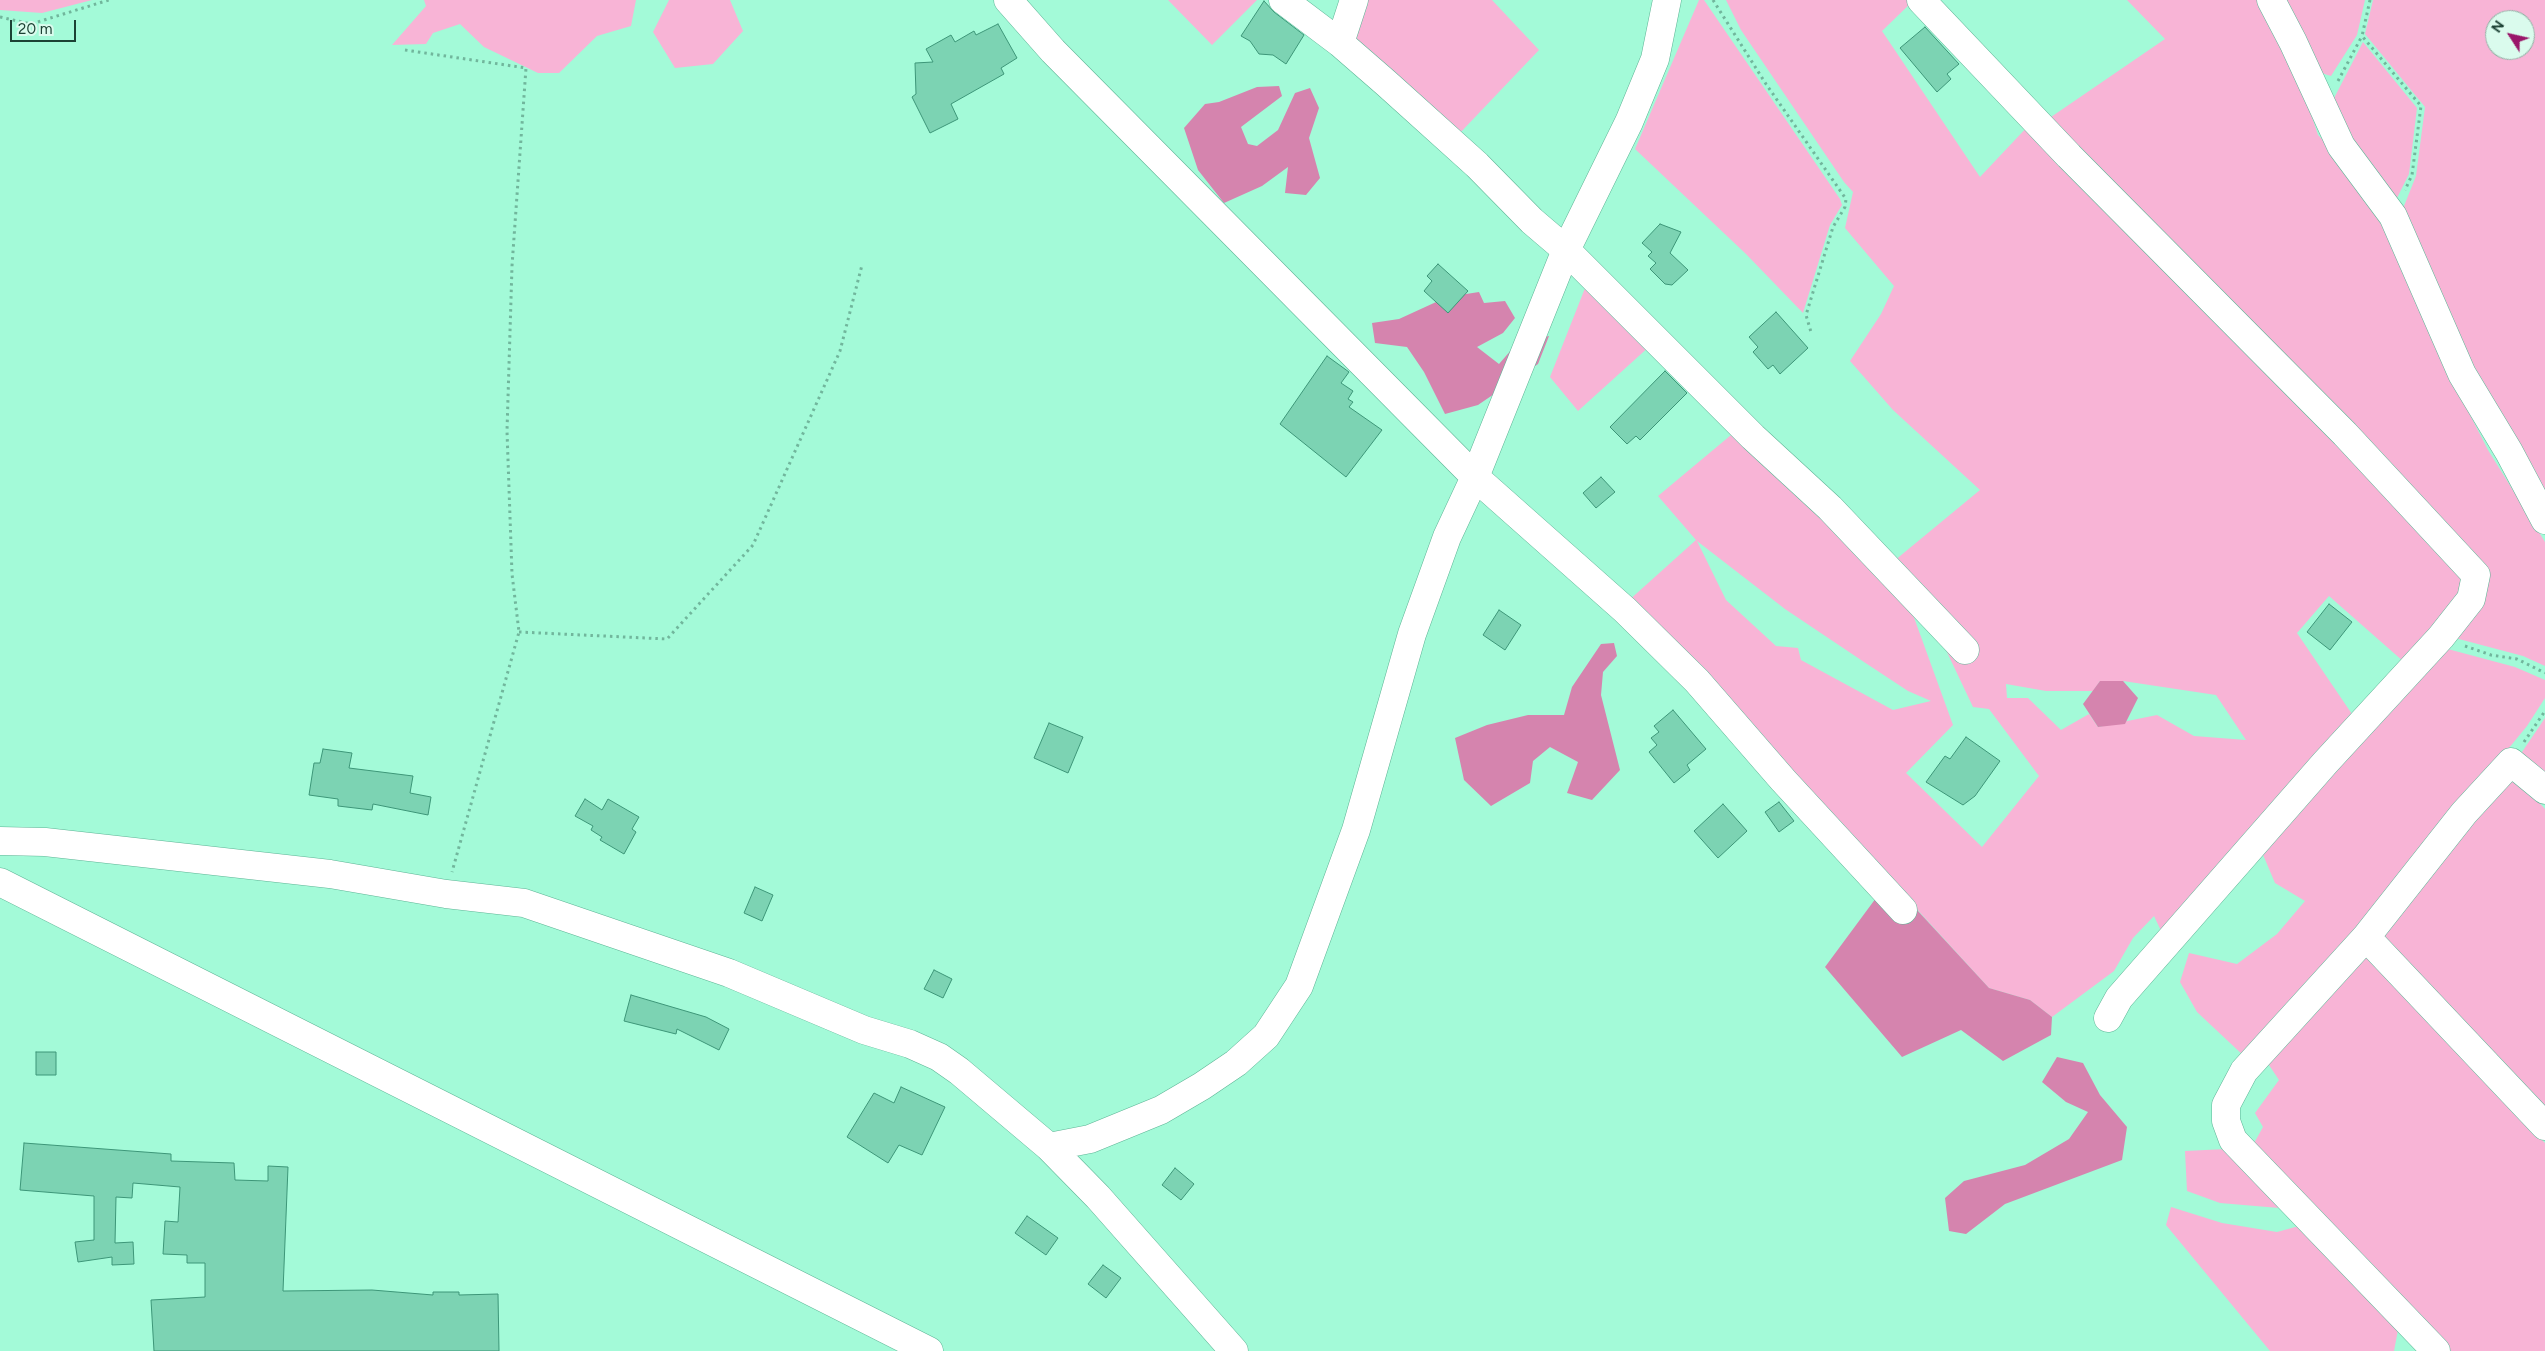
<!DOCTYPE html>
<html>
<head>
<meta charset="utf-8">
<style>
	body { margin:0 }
	#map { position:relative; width:2545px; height:1351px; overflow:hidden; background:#a3fad8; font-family:Figtree,sans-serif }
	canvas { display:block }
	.north { position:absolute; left:2485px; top:10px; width:50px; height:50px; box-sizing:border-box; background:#dafbed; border:1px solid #8eb1a3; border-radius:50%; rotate:305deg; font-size:14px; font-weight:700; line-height:20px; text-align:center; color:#1c4134 }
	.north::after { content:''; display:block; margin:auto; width:18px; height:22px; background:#9a166a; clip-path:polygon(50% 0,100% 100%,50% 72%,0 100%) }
	.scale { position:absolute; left:10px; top:20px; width:66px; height:22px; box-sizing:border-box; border:2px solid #1c4134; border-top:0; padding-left:6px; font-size:15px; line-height:18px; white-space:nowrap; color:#1c4134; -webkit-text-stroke:4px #dafbed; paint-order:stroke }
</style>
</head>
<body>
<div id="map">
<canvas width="2545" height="1351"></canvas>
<div class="north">N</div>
<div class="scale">20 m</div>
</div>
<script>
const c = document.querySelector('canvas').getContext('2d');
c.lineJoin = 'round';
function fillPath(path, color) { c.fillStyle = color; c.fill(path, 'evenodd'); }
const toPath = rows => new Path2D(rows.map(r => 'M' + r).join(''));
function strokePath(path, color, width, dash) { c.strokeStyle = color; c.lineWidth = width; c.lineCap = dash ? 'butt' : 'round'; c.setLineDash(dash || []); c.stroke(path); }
const green = toPath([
	[0,0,92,0,42,13,0,10],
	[424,0,636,0,631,26,597,36,559,73,538,73,484,47,460,24,433,33,426,44,392,45,426,6],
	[669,0,730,0,743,31,713,64,675,68,653,32],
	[1168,0,1257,0,1212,45],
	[1362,0,1492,0,1539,50,1458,135,1351,35],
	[1699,0,1704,0,1840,199,1842,205,1830,225,1803,313,1746,254,1635,149],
	[1726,0,1914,0,1882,31,1980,177,2030,124,2323,429,2464,581,2460,599,2404,662,2329,596,2297,633,2354,717,2164,937,2154,916,2133,938,2114,971,2052,1017,2030,1000,1989,988,1797,778,1627,602,1696,540,1658,496,1737,430,1908,601,1953,725,1906,773,1982,847,2039,776,1989,709,1973,707,1936,629,1894,561,1980,490,1893,410,1850,361,1881,314,1894,286,1845,228,1853,192,1844,182,1741,30],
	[1697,541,1785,609,1864,662,1908,691,1931,701,1893,710,1801,660,1798,648,1776,646,1726,600],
	[2100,681,2123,681,2216,695,2246,740,2194,736,2157,715,2098,727,2089,714,2061,730,2028,698,2007,698,2006,684,2046,691,2093,691],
	[2127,0,2264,0,2294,62,2318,135,2334,151,2381,224,2417,292,2444,364,2488,450,2545,542,2545,666,2523,656,2455,638,2487,589,2051,117,2165,39],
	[2286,0,2365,0,2357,35,2331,76,2318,72],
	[2373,0,2545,0,2545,496,2520,445,2455,334,2402,211,2416,176,2425,107,2365,34],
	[2495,20,2525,20,2525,50,2495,50],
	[2363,42,2417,108,2409,174,2395,202,2372,172,2331,104],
	[1589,278,1651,345,1578,411,1550,377],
	[2444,648,2515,667,2545,680,2545,698,2527,726,2358,932,2245,1057,2197,1012,2180,982,2189,953,2237,964,2277,934,2305,901,2275,883,2261,850],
	[2545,718,2545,781,2520,755],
	[2511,772,2545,809,2545,1106,2502,1060,2379,940],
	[2365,948,2470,1065,2545,1143,2545,1351,2451,1351,2253,1145,2263,1127,2255,1113,2279,1080,2265,1059],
	[2226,1149,2279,1208,2220,1203,2187,1191,2185,1151],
	[2171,1207,2222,1223,2277,1232,2299,1226,2398,1330,2394,1351,2270,1351,2166,1225]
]);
const forest = toPath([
	[1279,86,1282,96,1241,127,1248,144,1257,146,1278,130,1295,93,1310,88,1319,108,1309,138,1320,178,1306,195,1285,193,1288,167,1262,186,1224,203,1198,170,1184,128,1205,104,1219,102,1257,87],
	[1479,292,1484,303,1505,301,1515,318,1503,333,1477,347,1499,364,1519,341,1549,336,1538,364,1478,405,1445,414,1424,372,1407,347,1375,343,1372,323,1399,319,1447,297],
	[1614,643,1617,656,1603,672,1601,695,1620,770,1592,800,1567,793,1578,762,1550,747,1533,761,1530,783,1491,806,1464,780,1455,738,1487,725,1528,715,1564,715,1572,687,1601,644],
	[2100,681,2123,681,2138,698,2125,724,2098,727,2083,704],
	[1876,898,1902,920,1917,910,1989,988,2030,1000,2052,1017,2051,1035,2003,1061,1961,1030,1902,1057,1825,967],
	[2057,1057,2083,1063,2100,1095,2127,1127,2122,1160,2005,1204,1966,1234,1949,1231,1945,1198,1964,1181,2025,1165,2069,1139,2088,1112,2066,1102,2042,1082]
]);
const building = toPath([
	[1264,1,1274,12,1304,35,1286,64,1273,55,1259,54,1250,41,1241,36,1264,1],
	[998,24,1017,58,1001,68,1004,74,951,104,958,119,930,133,912,97,916,94,915,63,933,62,926,49,951,35,955,42,974,31,976,35,998,24],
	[1925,27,1959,64,1947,74,1951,79,1937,92,1900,48,1925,27],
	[1660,224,1681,232,1670,253,1688,270,1672,285,1665,284,1650,269,1656,263,1648,256,1652,252,1642,243,1660,224],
	[1438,264,1468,291,1448,313,1424,291,1432,281,1427,276,1438,264],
	[1776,312,1808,348,1780,374,1773,365,1768,369,1753,352,1758,347,1749,337,1776,312],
	[1327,356,1349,372,1341,383,1353,391,1348,399,1353,402,1349,407,1382,430,1346,477,1280,424,1327,356],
	[1665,371,1687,393,1640,440,1636,436,1627,444,1610,427,1665,371],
	[1601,477,1615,492,1596,508,1583,493,1601,477],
	[2329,604,2352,622,2330,650,2307,632,2329,604],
	[1499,610,1521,625,1505,650,1483,635,1499,610],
	[1673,710,1706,749,1687,765,1690,770,1674,783,1649,752,1657,745,1651,738,1659,732,1654,726,1673,710],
	[1049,723,1083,737,1068,773,1034,758,1049,723],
	[1966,737,2000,761,1975,796,1963,805,1926,782,1945,756,1950,759,1966,737],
	[323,749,352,753,349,768,413,776,410,793,431,797,428,815,373,804,372,810,338,806,338,799,309,795,314,763,320,763,323,749],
	[585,799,602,810,608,799,639,817,632,829,636,832,624,854,600,840,602,837,591,830,593,826,575,816,585,799],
	[1779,802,1794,821,1779,832,1765,812,1779,802],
	[1723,804,1747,831,1718,858,1694,831,1723,804],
	[755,887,773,895,762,921,744,913,755,887],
	[934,970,952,979,943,998,924,989,934,970],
	[631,995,706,1017,729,1029,719,1050,677,1029,676,1034,624,1021,631,995],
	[36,1052,56,1052,56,1075,36,1075,36,1052],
	[901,1087,945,1107,922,1155,899,1145,888,1163,847,1137,874,1093,894,1103,901,1087],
	[24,1143,171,1154,171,1161,234,1163,235,1180,268,1181,268,1166,288,1167,283,1291,372,1290,433,1295,433,1292,459,1292,459,1295,498,1294,499,1351,154,1351,151,1300,205,1297,205,1263,187,1263,187,1255,163,1254,165,1221,178,1222,180,1187,133,1183,132,1198,116,1197,115,1243,133,1242,134,1264,112,1265,112,1257,78,1262,75,1242,94,1240,94,1196,20,1190,24,1143],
	[1175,1168,1194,1184,1181,1200,1162,1185,1175,1168],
	[1027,1216,1058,1238,1046,1255,1015,1233,1027,1216],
	[1103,1265,1121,1278,1106,1298,1088,1284,1103,1265]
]);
const path = toPath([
	[1713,0,1766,84,1846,199,1845,207,1833,227,1806,315,1811,332],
	[2370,0,2362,36,2421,106,2412,175,2405,190],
	[0,17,31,24,109,0],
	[405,50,526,68,512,266,507,431,512,574,519,632,452,872],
	[2338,81,2362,36],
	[519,632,667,639,753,545,840,351,862,265],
	[2465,646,2491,655,2517,659,2545,673],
	[2524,742,2545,711]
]);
const minor = toPath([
	[1008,0,1053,51,1475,477,1625,610,1697,681,1783,780,1903,910],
	[1283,0,1340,43,1386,83,1477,165,1532,221,1566,250,1753,437,1830,508,1965,650],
	[1921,0,2069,156,2345,434,2476,575,2471,599,2441,637,2325,763,2119,998,2108,1018],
	[2271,0,2293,42,2341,146,2393,216,2462,374,2509,452,2545,520],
	[1340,43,1354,0],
	[0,841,45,842,330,874,446,894,524,903,729,973,864,1030,910,1044,939,1057,959,1071,1049,1147,1098,1197,1234,1351],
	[0,882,929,1351],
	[2366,937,2545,1126],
	[1049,1147,1090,1139,1161,1110,1202,1086,1236,1063,1266,1036,1299,986,1356,830,1412,634,1447,537,1475,477,1566,250,1629,122,1655,59,1667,0],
	[2436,1351,2233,1140,2226,1121,2226,1105,2244,1071,2366,937,2464,813,2511,762,2545,790]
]);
fillPath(green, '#f8b4d6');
fillPath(forest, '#d584ae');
fillPath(building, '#7cd3b3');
strokePath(building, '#3d9678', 1);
strokePath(minor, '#5db495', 29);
strokePath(path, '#71b69c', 3, [2.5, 4]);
strokePath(minor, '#fff', 28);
</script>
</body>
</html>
